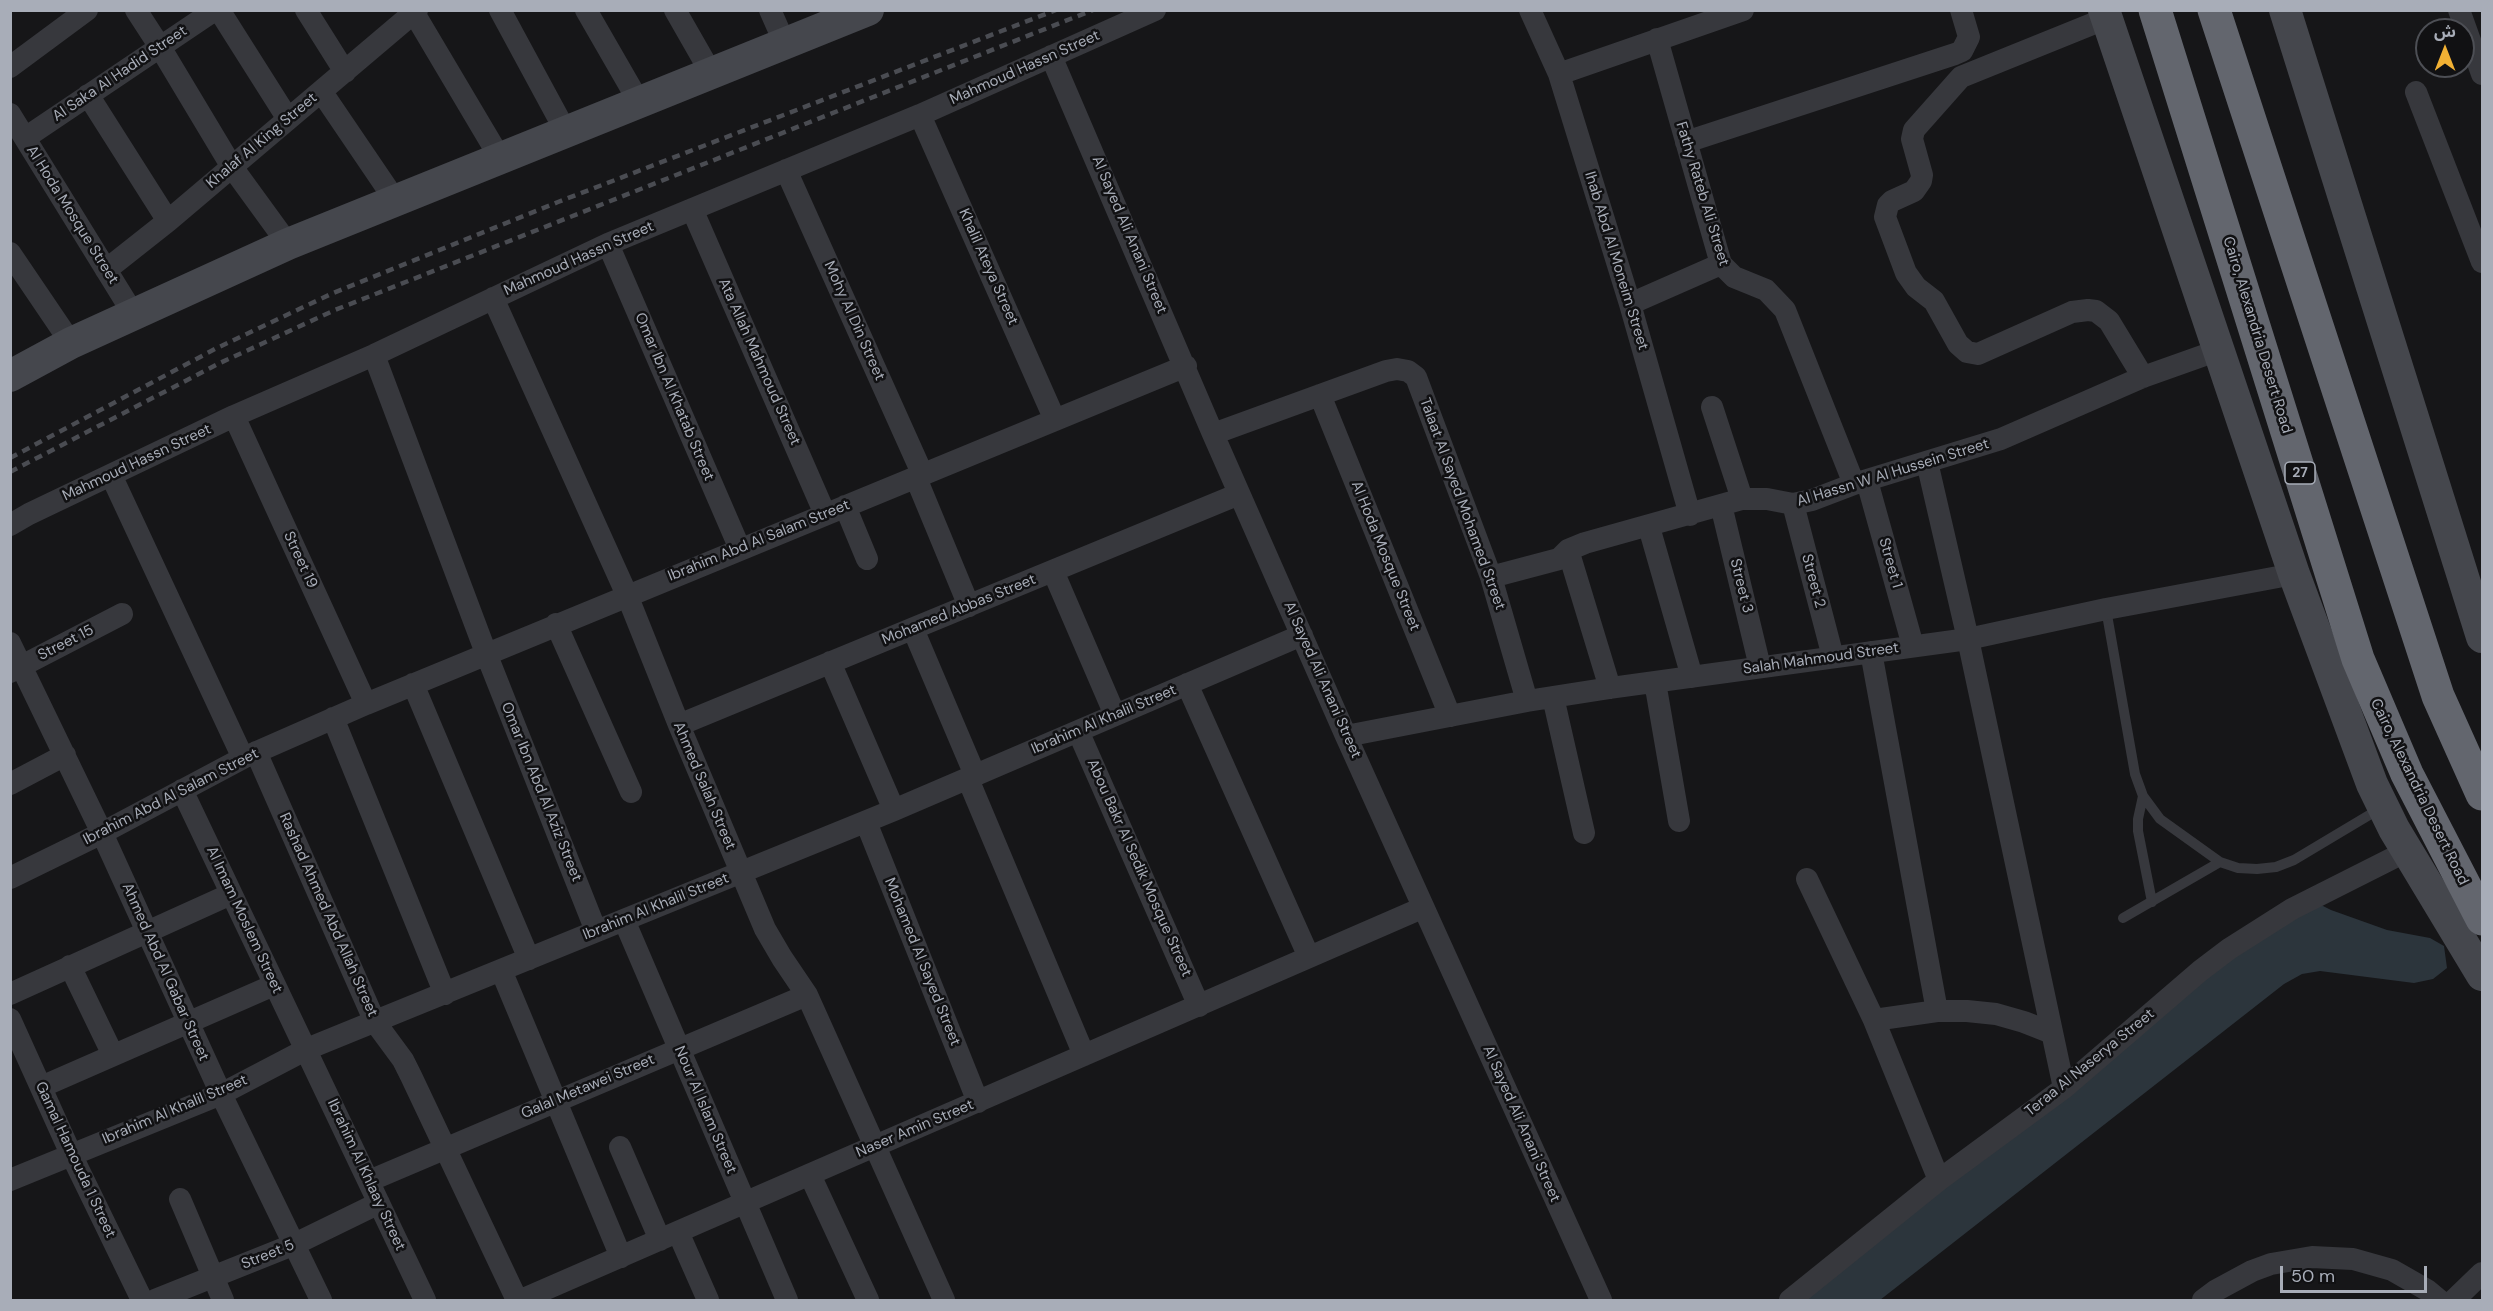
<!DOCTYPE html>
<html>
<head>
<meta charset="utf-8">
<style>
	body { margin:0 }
	#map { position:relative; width:2493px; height:1311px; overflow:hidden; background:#161618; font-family:"DM Sans","Noto Sans Arabic",sans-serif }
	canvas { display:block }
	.frame { position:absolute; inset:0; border:12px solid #a8adb8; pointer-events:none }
	.north { position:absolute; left:2415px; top:18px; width:60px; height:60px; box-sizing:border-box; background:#111113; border:2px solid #4d4f55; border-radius:50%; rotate:0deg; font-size:16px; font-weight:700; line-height:24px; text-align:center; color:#a8adb8 }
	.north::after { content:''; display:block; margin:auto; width:21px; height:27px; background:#f2b134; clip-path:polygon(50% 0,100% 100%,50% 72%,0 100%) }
	.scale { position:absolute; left:2280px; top:1266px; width:147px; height:27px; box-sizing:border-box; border:3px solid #a8adb8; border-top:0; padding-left:8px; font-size:18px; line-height:21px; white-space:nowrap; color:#a8adb8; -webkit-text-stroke:4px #111113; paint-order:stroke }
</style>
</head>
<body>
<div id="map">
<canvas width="2493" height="1311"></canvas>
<div class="frame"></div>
<div class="north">ش</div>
<div class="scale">50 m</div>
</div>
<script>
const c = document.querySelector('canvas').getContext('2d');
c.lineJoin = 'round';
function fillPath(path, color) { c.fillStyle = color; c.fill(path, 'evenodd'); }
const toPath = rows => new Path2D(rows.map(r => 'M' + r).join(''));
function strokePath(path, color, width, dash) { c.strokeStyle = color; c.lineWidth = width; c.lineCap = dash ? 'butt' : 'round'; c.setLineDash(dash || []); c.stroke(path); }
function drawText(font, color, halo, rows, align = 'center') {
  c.font = font + ' "DM Sans",sans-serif'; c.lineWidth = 5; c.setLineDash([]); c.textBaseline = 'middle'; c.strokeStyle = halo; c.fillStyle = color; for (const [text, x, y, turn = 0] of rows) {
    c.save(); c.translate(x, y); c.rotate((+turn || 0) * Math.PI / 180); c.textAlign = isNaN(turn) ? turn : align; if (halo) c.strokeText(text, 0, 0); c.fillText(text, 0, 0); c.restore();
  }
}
const water = toPath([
	[2313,901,2331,910,2387,930,2430,938,2444,946,2447,968,2433,979,2414,983,2320,971,2302,974,2284,984,1880,1300,1797,1300,2294,909]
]);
const lane = toPath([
	[2106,609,2135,774,2143,796,2160,819,2220,862,2238,868,2257,869,2276,867,2294,860,2381,808],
	[2143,796,2138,819,2138,831,2152,902],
	[2123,918,2220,862]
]);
const street = toPath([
	[136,10,160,47,232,167,288,244],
	[219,10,288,119],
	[306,10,345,72],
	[500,10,566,132],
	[586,10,639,102],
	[675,10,711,73],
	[770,10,785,44],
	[1530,10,1559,74,1630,304,1690,515],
	[2459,10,2482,74],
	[414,13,500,158],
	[2107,18,1961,77,1914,130,1912,139,1922,175,1921,181,1914,191,1892,201,1888,205,1885,217,1906,273,1916,287,1934,301,1958,344,1967,352,1978,354,2072,312,2088,310,2096,311,2109,321,2143,377],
	[1657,39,1721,264,1734,277,1766,290,1785,310,1854,484],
	[1051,56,1213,434,1346,736,1601,1300],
	[10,67,87,10],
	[1559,74,1743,10],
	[321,91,395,200],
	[2416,92,2482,262],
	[88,95,168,221],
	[10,114,134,315],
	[920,115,1055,420],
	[25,138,215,10],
	[1686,142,1955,54,1962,51,1969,37,1961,10],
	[786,170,922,473],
	[692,209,825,514],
	[608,244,740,549],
	[10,253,71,343],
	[106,270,168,221,417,10],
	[493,298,627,595,679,725,765,929,782,958,807,995,944,1300],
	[1630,304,1721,264],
	[374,355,486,653,596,931],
	[1320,395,1450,716],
	[1712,407,1742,499],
	[234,416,366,704],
	[1213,434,1386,371,1397,369,1408,371,1416,377,1491,577,1527,701],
	[1927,462,1968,639,2064,1088],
	[111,475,243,758],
	[916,478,969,606],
	[1867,481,1913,646],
	[1793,504,1833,657],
	[1721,505,1760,667],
	[845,506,867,559],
	[10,525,29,514,234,416,374,355,608,244,920,115,1155,10],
	[1649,527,1692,677],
	[1568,550,1610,688],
	[1053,571,1115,715],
	[1491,577,1559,559,1568,550,1585,543,1742,499,1767,499,1793,504,1812,500,1854,484,2001,439,2143,377,2219,350],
	[556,624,631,792],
	[913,629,975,775],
	[10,643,102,833,221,1094,321,1300],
	[1871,652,1937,1011],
	[830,662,894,810],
	[10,672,122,614],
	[1655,682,1679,821],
	[413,684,529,959],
	[1187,684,1309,957],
	[1553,697,1584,833],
	[333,718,445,994],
	[679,725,1239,494],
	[1078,731,1199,1006],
	[1346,736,1527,701,1610,688,1968,639,2106,609,2294,574],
	[256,752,375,1022,403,1060,411,1076,517,1300],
	[968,779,1084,1055],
	[10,784,65,755],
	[182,790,425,1300],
	[866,822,978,1102],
	[10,878,102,833,243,758,366,704,1186,366],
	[1807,879,1874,1020,1939,1180],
	[624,920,787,1300],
	[70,966,113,1055],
	[501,970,621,1257],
	[10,994,231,894],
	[10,1019,71,1154,142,1300],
	[1874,1020,1937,1011,1967,1011,1996,1014,2024,1022,2052,1033],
	[41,1087,274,985],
	[620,1147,660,1240],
	[810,1175,868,1300],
	[10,1180,221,1094,307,1049,894,810,1302,635],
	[369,1181,807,995],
	[180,1199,223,1300],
	[678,1232,708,1300],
	[155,1300,295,1244,379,1203],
	[521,1300,1422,908],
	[1790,1300,1939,1180,2064,1088,2200,971,2229,949,2292,909,2407,851],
	[2203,1300,2215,1291,2252,1271,2271,1264,2312,1257,2353,1259,2392,1270,2427,1290,2439,1300],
	[2454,1300,2482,1273]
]);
const secondary = toPath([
	[2104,10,2294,574,2372,784,2394,829,2482,975],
	[2285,10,2482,637],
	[10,376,71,343,288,244,868,10]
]);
const highway = toPath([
	[2155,10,2358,659,2407,774,2482,919],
	[2214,10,2438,696,2482,794]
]);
const rail = toPath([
	[10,458,215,349,331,294,558,202,1056,10],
	[10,472,220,363,335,310,1093,10]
]);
const shields = [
	[2300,473,30]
];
const shieldNames = [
	["27",2300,473]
];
const streetNames = [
	["Mahmoud Hassn Street",1025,68,-24],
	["Al Saka Al Hadid Street",120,74,-34],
	["Khalaf Al King Street",262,141,-40],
	["Fathy Rateb Ali Street",1702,194,73],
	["Al Hoda Mosque Street",72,215,58],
	["Al Sayed Ali Anani Street",1129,235,67],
	["Mahmoud Hassn Street",579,259,-24],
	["Ihab Abd Al Moneim Street",1616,261,73],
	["Khalil Ateya Street",988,267,66],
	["Mohy Al Din Street",854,321,66],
	["Cairo, Alexandria Desert Road",2257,335,73],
	["Ata Allah Mahmoud Street",759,362,66],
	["Omar Ibn Al Khatab Street",674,397,67],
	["Mahmoud Hassn Street",137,463,-25],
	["Al Hassn W Al Hussein Street",1893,473,-17],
	["Talaat Al Sayed Mohamed Street",1462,504,70],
	["Ibrahim Abd Al Salam Street",759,541,-22],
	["Al Hoda Mosque Street",1385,556,68],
	["Street 19",300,560,65],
	["Street 1",1890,563,74],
	["Street 2",1813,581,75],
	["Street 3",1741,586,76],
	["Mohamed Abbas Street",959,610,-22],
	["Street 15",66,643,-27],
	["Salah Mahmoud Street",1821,659,-8],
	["Al Sayed Ali Anani Street",1322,680,66],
	["Ibrahim Al Khalil Street",1104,720,-23],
	["Ahmed Salah Street",704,786,67],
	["Omar Ibn Abd Al Aziz Street",541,792,68],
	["Cairo, Alexandria Desert Road",2419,792,64],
	["Ibrahim Abd Al Salam Street",171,797,-27],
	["Abou Bakr Al Sedik Mosque Street",1139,868,66],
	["Ibrahim Al Khalil Street",656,907,-22],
	["Rashad Ahmed Abd Allah Street",328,915,66],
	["Al Imam Moslem Street",244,920,65],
	["Mohamed Al Sayed Street",922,962,68],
	["Ahmed Abd Al Gabar Street",165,972,66],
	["Teraa Al Naserya Street",2090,1063,-39],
	["Galal Metawei Street",588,1087,-23],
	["Ibrahim Al Khalil Street",175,1110,-23],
	["Nour Al Islam Street",705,1110,67],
	["Al Sayed Ali Anani Street",1521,1124,66],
	["Naser Amin Street",915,1129,-23],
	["Gamal Hamouda 1 Street",75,1160,65],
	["Ibrahim Al Khlaay Street",366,1175,65],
	["Street 5",268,1255,-22]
];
fillPath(water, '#2c353c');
strokePath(lane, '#37383d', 10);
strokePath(street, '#37383d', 22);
strokePath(secondary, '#45474d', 32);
strokePath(highway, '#63666e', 33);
strokePath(rail, '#4a4c52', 4.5, [8, 6]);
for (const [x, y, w] of shields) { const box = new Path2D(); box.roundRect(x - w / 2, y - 11, w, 22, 4.5); c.fillStyle = '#111113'; c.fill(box); strokePath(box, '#a8adb8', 1.5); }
drawText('bold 14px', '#a8adb8', null, shieldNames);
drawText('15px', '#a8adb8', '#111113', streetNames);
</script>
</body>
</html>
